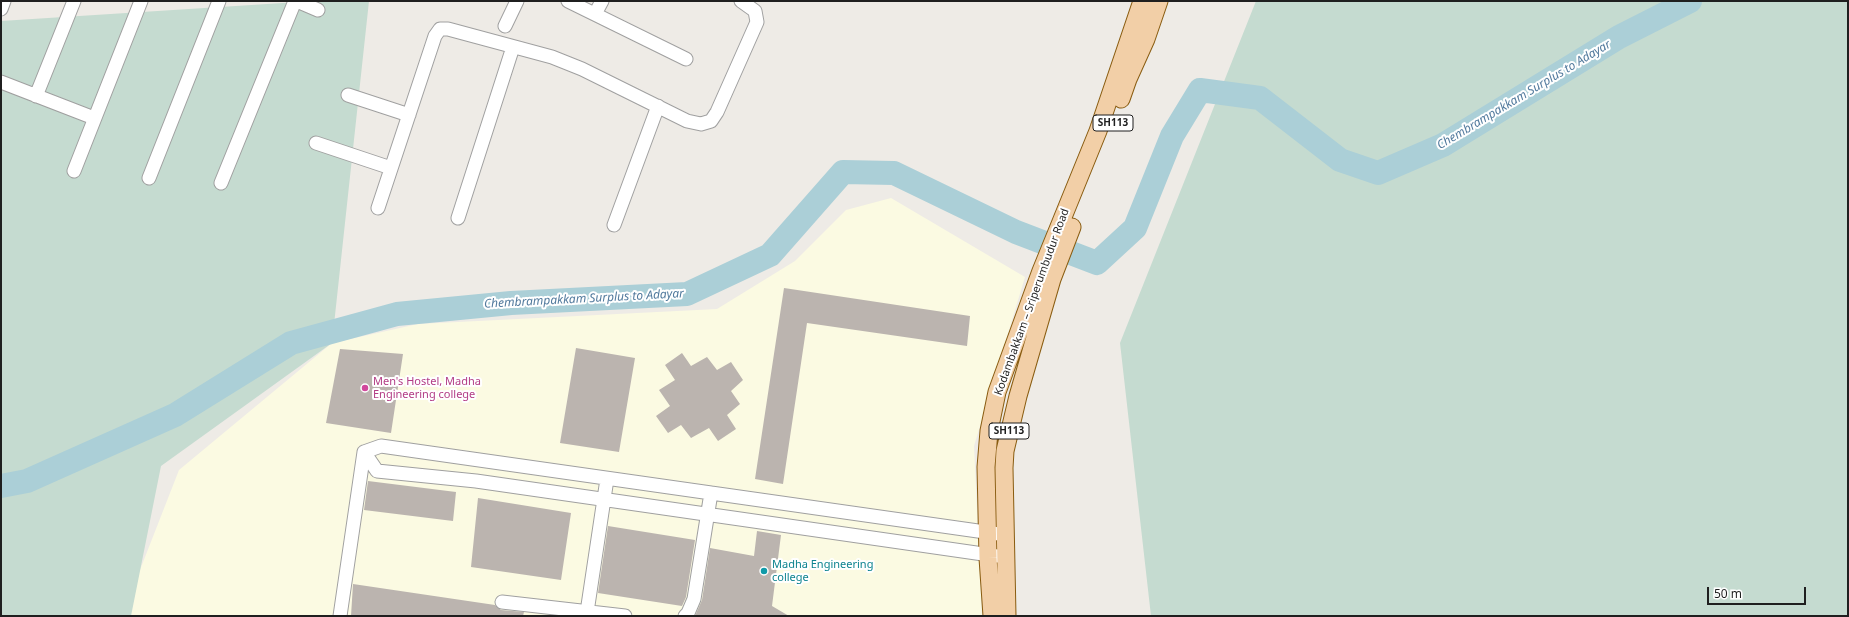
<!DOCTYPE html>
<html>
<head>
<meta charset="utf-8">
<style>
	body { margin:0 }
	#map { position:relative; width:1849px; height:617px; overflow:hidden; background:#eeebe6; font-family:"Noto Sans",sans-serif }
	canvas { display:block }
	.frame { position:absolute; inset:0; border:2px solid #1f1f1f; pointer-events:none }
	.scale { position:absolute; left:1707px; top:587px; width:99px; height:18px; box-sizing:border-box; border:2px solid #1f1f1f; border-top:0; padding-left:5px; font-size:12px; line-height:14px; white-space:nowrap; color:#1f1f1f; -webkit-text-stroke:3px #fff; paint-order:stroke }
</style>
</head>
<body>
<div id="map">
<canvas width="1849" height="617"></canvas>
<div class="frame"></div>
<div class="scale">50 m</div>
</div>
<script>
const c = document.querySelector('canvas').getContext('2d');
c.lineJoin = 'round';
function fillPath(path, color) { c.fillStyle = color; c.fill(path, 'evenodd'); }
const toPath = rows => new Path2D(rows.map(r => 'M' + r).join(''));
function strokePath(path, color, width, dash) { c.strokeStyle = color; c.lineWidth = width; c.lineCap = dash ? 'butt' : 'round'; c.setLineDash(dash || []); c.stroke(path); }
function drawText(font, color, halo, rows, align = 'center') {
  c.font = font + ' "Noto Sans",sans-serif'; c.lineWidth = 4; c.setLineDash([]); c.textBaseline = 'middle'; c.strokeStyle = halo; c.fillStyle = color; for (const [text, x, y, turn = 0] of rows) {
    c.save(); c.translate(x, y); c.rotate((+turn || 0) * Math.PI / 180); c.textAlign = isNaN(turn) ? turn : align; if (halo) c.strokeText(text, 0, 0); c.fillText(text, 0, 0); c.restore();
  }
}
const education = toPath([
	[891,198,1025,277,974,446,982,616,122,616,179,470,332,343,418,324,717,309,795,261,846,210]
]);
const wetland = toPath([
	[314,1,369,1,332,343,161,466,131,616,1,616,1,21],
	[1256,1,1848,1,1848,616,1151,616,1120,343]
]);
const river = toPath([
	[1,486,27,481,175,415,291,343,397,314,511,303,687,294,770,255,843,172,894,173,1016,232,1097,263,1135,228,1172,136,1200,90,1260,98,1340,160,1378,173,1443,145,1619,37,1690,1]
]);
const building = toPath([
	[784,288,970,316,967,346,807,323,783,484,755,479],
	[576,348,635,358,619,452,560,443],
	[340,349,403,354,391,433,326,423],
	[682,353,691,366,707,357,717,370,731,362,743,380,731,391,740,404,727,415,736,429,718,441,709,428,691,438,681,425,668,433,656,416,670,406,659,390,675,380,665,365],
	[368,481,456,492,453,521,364,510],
	[478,498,571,513,561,580,471,567],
	[608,526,695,540,686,597,682,606,598,593],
	[757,531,781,535,772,606,789,616,695,616,702,600,710,548,754,556],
	[353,584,495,605,501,610,524,612,523,616,351,616]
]);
const minor = toPath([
	[297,1,318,10],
	[568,1,686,59],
	[1,9,4,1],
	[595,14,602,1],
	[505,26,517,1],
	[1,82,94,118],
	[348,95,409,115],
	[36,96,74,1],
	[316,143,391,168],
	[74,171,141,1],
	[149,178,219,1],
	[221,183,295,1],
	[378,208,435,36,440,29,448,29,552,57,582,69,687,121,701,124,711,121,717,112,757,22,755,11,741,1],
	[458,218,513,47],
	[614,225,658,106],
	[364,452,377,471,476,481,997,556],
	[364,452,381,446,1006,535],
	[502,602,625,616],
	[587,612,607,479],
	[340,616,364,452],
	[685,616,688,613,694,599,711,493]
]);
const major = toPath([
	[1121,99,1128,79,1146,39,1159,1],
	[992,616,988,558,986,467,989,431,997,392,1041,271,1098,131,1142,1],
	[1007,616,1004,468,1005,451,1018,396,1052,279,1072,227]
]);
const markers = [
	[365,388,4,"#d1479c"],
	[764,571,4,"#0f9aa8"]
];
const shields = [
	[1113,123,40],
	[1009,431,40]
];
const shieldNames = [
	["SH113",1113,123],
	["SH113",1009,431]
];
const streetNames = [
	["Kodambakkam – Sriperumbudur Road",1032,302,-70]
];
const hotelNames = [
	["Men's Hostel, Madha",373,382],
	["Engineering college",373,395]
];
const cultureNames = [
	["Madha Engineering",772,565],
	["college",772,578]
];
const waterNames = [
	["Chembrampakkam Surplus to Adayar",1524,95,-31],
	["Chembrampakkam Surplus to Adayar",584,299,-3]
];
fillPath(education, '#fbfae2');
fillPath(wetland, '#c5dbd0');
strokePath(river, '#abcfd7', 24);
fillPath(building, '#bbb4af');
strokePath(minor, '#a0a0a0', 15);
strokePath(major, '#895c10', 19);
strokePath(minor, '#fff', 13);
strokePath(major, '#f2cfa7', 17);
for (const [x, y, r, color] of markers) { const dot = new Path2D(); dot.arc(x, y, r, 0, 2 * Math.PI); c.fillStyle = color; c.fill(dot); strokePath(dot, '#fff', 1.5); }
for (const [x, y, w] of shields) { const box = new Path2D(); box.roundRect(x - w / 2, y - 8, w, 16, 3); c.fillStyle = '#fff'; c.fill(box); strokePath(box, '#1f1f1f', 1); }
drawText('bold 10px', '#1f1f1f', null, shieldNames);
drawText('11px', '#1f1f1f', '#fff', streetNames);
drawText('11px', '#b23c85', '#fff', hotelNames, 'left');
drawText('11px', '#0d838f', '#fff', cultureNames, 'left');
drawText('italic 12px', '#527a9d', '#fff', waterNames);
</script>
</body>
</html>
